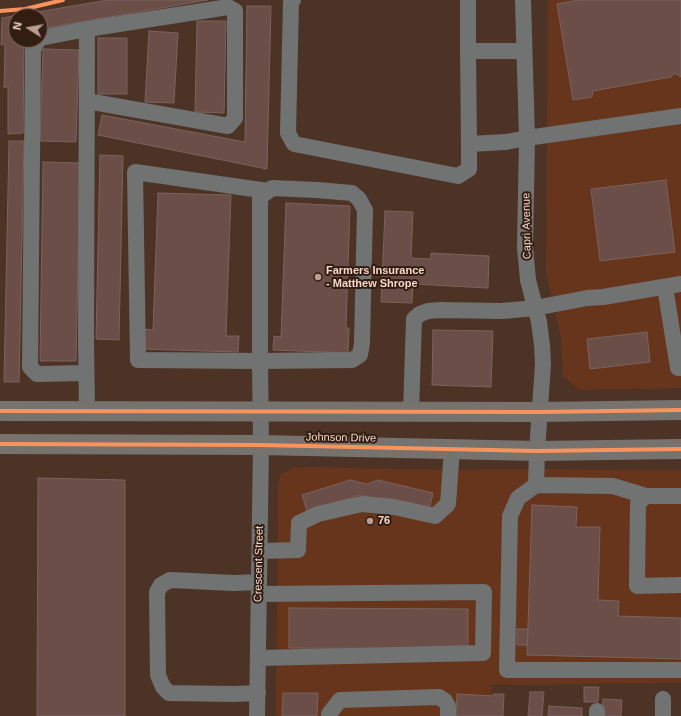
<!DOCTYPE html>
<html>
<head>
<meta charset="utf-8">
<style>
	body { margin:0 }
	#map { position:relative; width:681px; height:716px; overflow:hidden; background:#4d3326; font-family:Helvetica,sans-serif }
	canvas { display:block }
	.north { position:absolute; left:8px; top:8px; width:40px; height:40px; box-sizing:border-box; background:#321d13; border:1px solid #80675d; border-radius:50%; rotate:281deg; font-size:11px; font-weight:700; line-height:16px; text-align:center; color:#f6d7cb }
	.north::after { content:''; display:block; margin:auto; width:14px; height:18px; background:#bb9e91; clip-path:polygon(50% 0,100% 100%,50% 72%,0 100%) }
</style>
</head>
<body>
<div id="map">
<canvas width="681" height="716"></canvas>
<div class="north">N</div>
</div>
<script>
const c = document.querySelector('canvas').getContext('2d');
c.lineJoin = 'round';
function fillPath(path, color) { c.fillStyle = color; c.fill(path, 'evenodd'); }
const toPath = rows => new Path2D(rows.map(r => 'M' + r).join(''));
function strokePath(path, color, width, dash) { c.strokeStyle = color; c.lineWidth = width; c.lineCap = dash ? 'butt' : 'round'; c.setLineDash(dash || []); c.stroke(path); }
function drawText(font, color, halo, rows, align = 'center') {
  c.font = font + ' Helvetica,sans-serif'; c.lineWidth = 4; c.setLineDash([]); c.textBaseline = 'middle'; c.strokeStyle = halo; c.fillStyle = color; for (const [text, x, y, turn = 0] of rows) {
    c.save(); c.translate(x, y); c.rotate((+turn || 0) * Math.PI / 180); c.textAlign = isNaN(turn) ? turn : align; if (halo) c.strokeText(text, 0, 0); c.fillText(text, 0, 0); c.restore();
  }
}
const built = toPath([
	[548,0,681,0,681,388,579,390,563,376,561,338,546,272],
	[297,467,463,470,496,469,681,470,681,683,491,685,491,716,276,716,278,484,281,474]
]);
const building = toPath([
	[108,0,208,0,40,29,40,16,16,16,16,40,24,40,23,133,8,134,8,86,4,88,5,44,1,45,2,18,108,0],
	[579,0,681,0,681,77,674,73,671,77,593,91,592,97,573,100,557,4,579,0],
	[247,6,271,6,267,169,98,135,102,115,245,142,247,6],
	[197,21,226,21,224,113,195,112,197,21],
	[149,31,178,33,174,103,145,102,149,31],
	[98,38,127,38,127,94,98,94,98,38],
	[43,49,79,50,76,142,40,141,43,49],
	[9,141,24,141,19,382,4,382,9,141],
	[100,155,123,156,119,340,96,339,100,155],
	[43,162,80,163,76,361,40,361,43,162],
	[666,180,675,252,600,261,591,189,666,180],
	[158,193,231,195,226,336,239,336,238,352,141,349,142,329,153,330,158,193],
	[286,203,350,206,346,328,349,328,348,353,273,350,274,336,281,337,286,203],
	[385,211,413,212,411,258,431,259,431,253,489,256,488,288,413,284,412,303,381,302,385,211],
	[433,330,493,331,491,387,432,385,433,330],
	[647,332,650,362,590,369,587,339,647,332],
	[38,478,125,480,125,716,37,716,38,478],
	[350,480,367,484,378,480,433,493,429,511,360,495,307,511,302,495,350,480],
	[532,505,577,507,576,527,600,527,598,600,619,601,618,616,681,618,681,659,527,655,532,505],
	[289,608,468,609,468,649,289,648,289,608],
	[517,629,528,629,527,645,517,645,517,629],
	[584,687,599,687,598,702,584,702,584,687],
	[530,692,544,692,542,716,528,716,530,692],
	[283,693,318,693,317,716,282,716,283,693],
	[457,694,493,696,493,694,504,694,503,716,456,716,457,694],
	[603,699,622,700,621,716,602,716,603,699],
	[549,706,582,708,582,716,548,716,549,706]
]);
const minor = toPath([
	[293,0,291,2,288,133,294,144,458,176,469,169,469,144],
	[468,0,468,51],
	[523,0,527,138,525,247,528,280,539,322,542,345,543,364,537,451,536,485,518,498,510,516,507,670,681,670],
	[40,38,87,29,86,341,87,411],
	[38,40,33,50,30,367,37,374,86,373],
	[524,51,468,51,469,144,506,142,527,138,681,116],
	[87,101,228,126,235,118,235,11,228,7,87,29],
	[665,287,678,368,681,368],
	[411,412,414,319,420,314,428,311,440,310,502,311,535,308,587,298,603,297,681,284],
	[536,485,613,486,646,496,681,496],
	[646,496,638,503,637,586,681,585],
	[260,551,298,550,299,523,318,514,362,504,394,507,435,516,448,504,452,449],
	[258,658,483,653,484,592,259,594],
	[258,693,234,694,169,693,163,687,158,675,157,592,161,585,170,580,234,583,259,582],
	[663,699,663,716],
	[257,716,261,445,260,361,260,197,272,188,317,190,352,193,359,199,365,210,362,343,360,355,352,360,260,361,138,360,135,172,268,191],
	[329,716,329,714,340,700,439,697,445,701,448,706,448,716],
	[597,716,597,711]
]);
const major = toPath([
	[0,411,540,412,681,410],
	[0,444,261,445,537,451,681,449]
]);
const cycleway = toPath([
	[0,11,25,9,63,0],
	[0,411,540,412,681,410],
	[0,444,261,445,537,451,681,449]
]);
const markers = [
	[318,277,4,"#bb9e91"],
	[370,521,4,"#bb9e91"]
];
const streetNames = [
	["Capri Avenue",527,226,-91],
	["Johnson Drive",341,438,1],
	["Crescent Street",259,564,-89]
];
const poiNames = [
	["Farmers Insurance",326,271],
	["- Matthew Shrope",326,284],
	["76",378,521]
];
fillPath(built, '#67341c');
fillPath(building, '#6b4e48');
strokePath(building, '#7a635c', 1);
strokePath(minor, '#707372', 16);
strokePath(major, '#76726e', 20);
strokePath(cycleway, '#f8935d', 4);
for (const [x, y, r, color] of markers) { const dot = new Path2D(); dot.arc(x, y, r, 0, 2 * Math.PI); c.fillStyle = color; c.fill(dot); strokePath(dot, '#321d13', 1.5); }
drawText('11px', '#f6d7cb', '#321d13', streetNames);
drawText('bold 11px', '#f6d7cb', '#321d13', poiNames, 'left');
</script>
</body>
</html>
